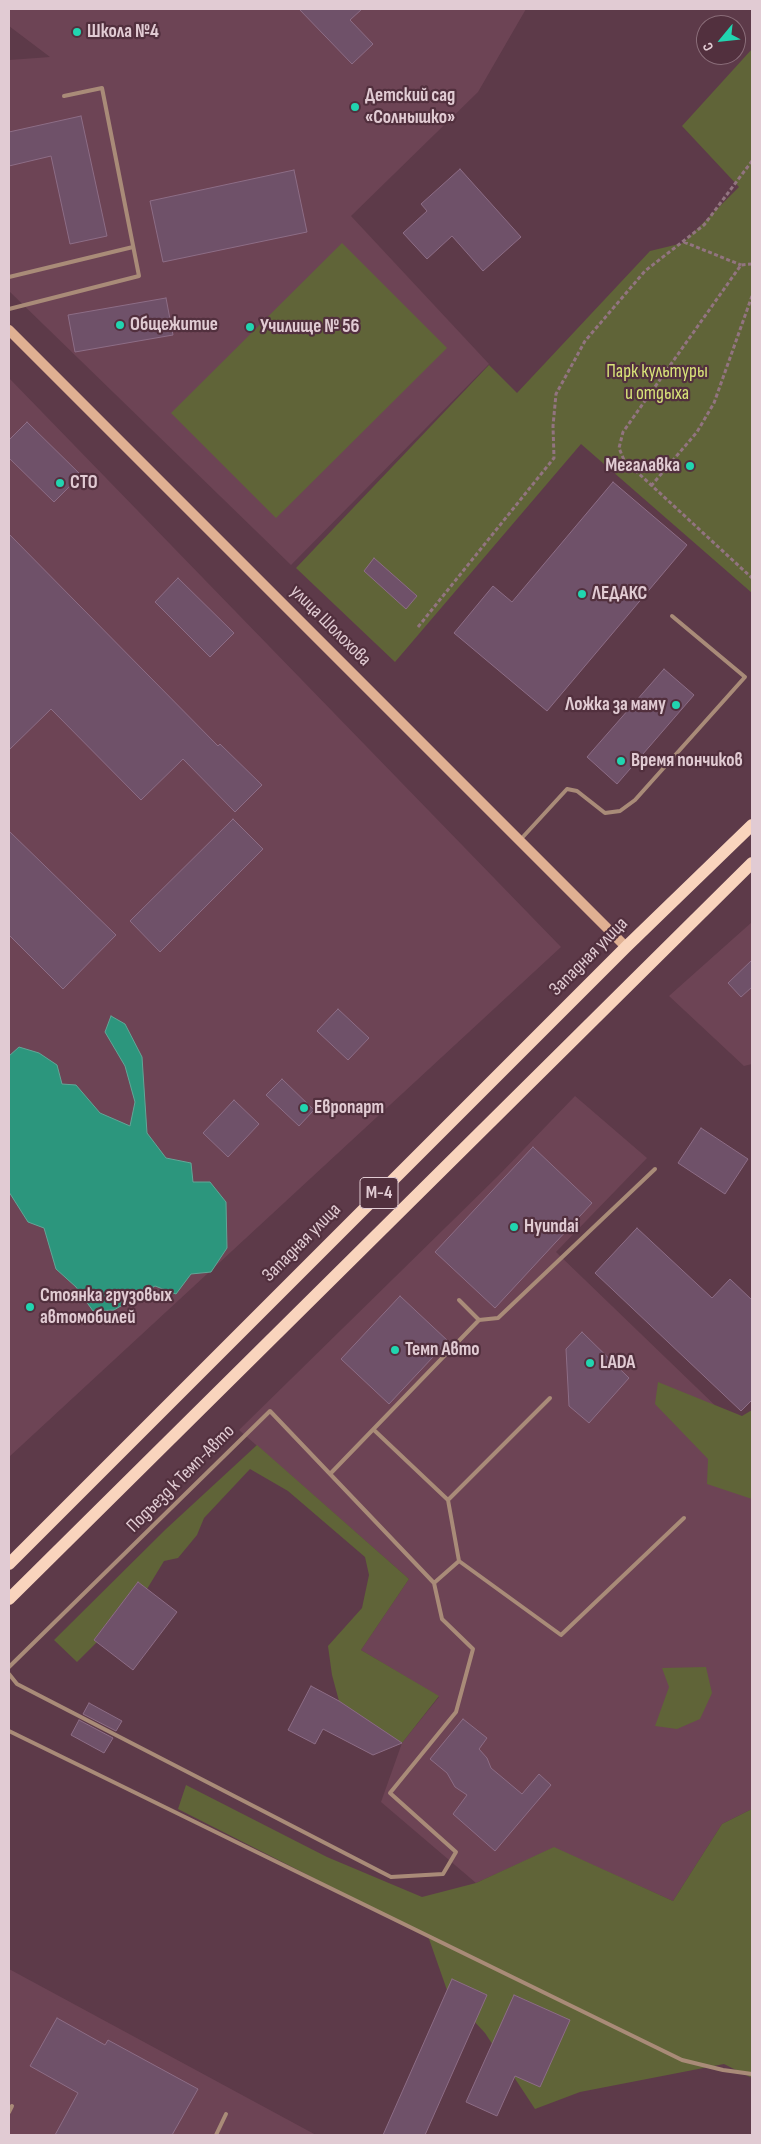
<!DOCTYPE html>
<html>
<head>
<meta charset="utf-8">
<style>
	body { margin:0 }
	#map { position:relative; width:761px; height:2144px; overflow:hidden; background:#5d3a49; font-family:"Sofia Sans Condensed",sans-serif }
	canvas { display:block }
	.frame { position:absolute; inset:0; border:10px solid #e1cbd3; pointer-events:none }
	.north { position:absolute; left:696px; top:15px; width:50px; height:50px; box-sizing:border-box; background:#52303e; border:1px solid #8b6e7a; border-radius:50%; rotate:242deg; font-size:14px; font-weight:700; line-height:20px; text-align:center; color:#e1cbd3 }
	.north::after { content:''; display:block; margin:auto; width:18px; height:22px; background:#21d5b0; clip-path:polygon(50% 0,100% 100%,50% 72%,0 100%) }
</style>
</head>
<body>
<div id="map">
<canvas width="761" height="2144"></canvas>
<div class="frame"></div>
<div class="north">С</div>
</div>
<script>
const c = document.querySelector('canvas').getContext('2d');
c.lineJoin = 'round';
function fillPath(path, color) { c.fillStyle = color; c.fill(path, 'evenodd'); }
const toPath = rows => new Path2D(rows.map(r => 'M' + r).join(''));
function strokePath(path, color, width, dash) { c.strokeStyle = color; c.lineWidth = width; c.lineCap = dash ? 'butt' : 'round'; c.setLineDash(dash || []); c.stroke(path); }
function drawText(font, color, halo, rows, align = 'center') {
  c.font = font + ' "Sofia Sans Condensed",sans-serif'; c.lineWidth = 4.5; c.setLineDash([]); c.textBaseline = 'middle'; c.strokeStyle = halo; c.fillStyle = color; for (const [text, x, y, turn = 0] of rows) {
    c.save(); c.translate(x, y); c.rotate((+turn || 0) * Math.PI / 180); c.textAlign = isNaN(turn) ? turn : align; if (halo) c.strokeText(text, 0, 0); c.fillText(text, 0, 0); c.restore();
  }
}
const built = toPath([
	[9,9,526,9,478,92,351,216,489,364,291,565,9,291,9,60,50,57,9,26],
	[9,378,561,947,9,1457],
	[752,922,752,1064,744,1066,669,996],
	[575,1096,647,1158,556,1252,752,1441,752,1809,722,1824,673,1901,554,1848,476,1883,381,1802,402,1743,439,1697,361,1650,409,1579,239,1430,498,1176],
	[9,1969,316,2135,9,2135]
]);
const green = toPath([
	[752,49,752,593,581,444,395,662,296,568,489,365,517,393,650,251,683,243,739,187,682,126],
	[342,243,447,348,276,518,171,413],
	[658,1382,742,1416,752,1410,752,1499,707,1484,708,1459,655,1404],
	[257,1445,409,1579,361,1650,439,1696,402,1743,339,1701,332,1675,328,1646,362,1608,369,1575,365,1557,288,1491,250,1469,204,1518,197,1535,178,1558,164,1561,147,1589,138,1582,94,1640,97,1642,77,1662,54,1640,166,1529],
	[706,1667,712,1693,700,1719,677,1729,655,1726,669,1687,662,1668],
	[186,1785,327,1857,422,1897,476,1883,554,1847,673,1901,722,1824,752,1809,752,2078,724,2064,580,2092,535,2109,485,2033,448,1993,428,1936,178,1809]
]);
const water = toPath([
	[111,1016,125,1024,142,1057,147,1133,166,1158,191,1163,193,1182,210,1182,226,1202,227,1248,211,1272,191,1274,176,1294,155,1286,114,1310,93,1311,76,1287,56,1269,44,1228,28,1222,9,1192,9,1056,19,1047,39,1053,57,1065,62,1084,76,1085,100,1113,130,1126,135,1102,125,1066,105,1032,111,1016]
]);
const building = toPath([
	[299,9,362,9,350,20,373,44,352,64,299,9],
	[81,116,107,236,70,244,51,156,9,166,9,132,81,116],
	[460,169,521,237,483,271,452,236,427,259,403,233,427,211,421,204,460,169],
	[294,170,307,232,163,262,150,201,294,170],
	[166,298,173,335,75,352,68,315,166,298],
	[27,422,81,475,54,502,9,458,9,440,27,422],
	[613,482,687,545,547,711,454,633,493,586,512,602,613,482],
	[9,534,218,746,220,744,262,785,235,812,183,759,141,800,51,709,9,750,9,534],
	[374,558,417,596,406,609,364,571,374,558],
	[178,578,234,633,210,657,155,602,178,578],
	[664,669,694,695,617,784,587,757,664,669],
	[233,819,263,849,160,952,130,921,233,819],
	[9,831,116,935,63,989,9,935,9,831],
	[752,960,752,987,741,997,728,983,752,960],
	[338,1009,369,1038,348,1060,317,1031,338,1009],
	[282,1079,314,1110,299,1126,266,1095,282,1079],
	[234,1100,259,1124,228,1157,203,1133,234,1100],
	[701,1128,748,1159,725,1194,678,1163,701,1128],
	[533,1147,592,1203,495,1308,435,1252,533,1147],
	[637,1228,712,1298,730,1279,752,1300,752,1400,741,1411,595,1273,637,1228],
	[400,1296,448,1341,389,1404,341,1359,400,1296],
	[582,1332,629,1378,589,1423,569,1406,566,1349,582,1332],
	[138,1582,177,1612,133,1670,94,1640,138,1582],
	[311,1686,339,1701,402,1743,373,1755,323,1729,315,1744,288,1730,311,1686],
	[89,1703,122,1721,116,1731,83,1714,89,1703],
	[463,1719,487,1738,479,1749,487,1758,491,1768,522,1794,539,1774,551,1785,495,1851,453,1814,467,1795,455,1787,447,1773,430,1759,463,1719],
	[79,1720,113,1738,104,1753,71,1735,79,1720],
	[452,1979,487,1995,425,2135,383,2135,452,1979],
	[514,1995,570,2020,540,2087,515,2076,497,2116,466,2102,514,1995],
	[57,2018,105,2045,108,2040,198,2089,172,2135,55,2135,78,2093,30,2066,57,2018]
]);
const path = toPath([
	[684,242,741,265],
	[752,264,741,265,623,432,619,448,624,460,752,578],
	[651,486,697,432,714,403,752,296],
	[418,627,554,458,553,426,556,394,585,341,645,271,704,225,752,161]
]);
const lane = toPath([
	[9,277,133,247],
	[9,309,139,276,102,88,64,96],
	[521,839,567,789,577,791,605,813,620,811,635,800,745,677,672,616],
	[479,1320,498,1318,655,1169],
	[374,1430,448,1500,550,1398],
	[330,1474,479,1320,459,1300],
	[448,1500,459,1561],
	[9,1667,270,1411,434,1583,459,1561,561,1635,684,1518],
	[9,1674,17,1684,391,1877,443,1874,456,1852,390,1793,456,1712,473,1649,442,1619,434,1583],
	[9,1731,682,2060,723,2070,752,2074],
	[9,2112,12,2106],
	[216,2135,226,2114]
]);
const secondary = toPath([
	[9,330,626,947]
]);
const primary = toPath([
	[9,1564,626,947,752,825],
	[9,1599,752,863]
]);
const markers = [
	[77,32,5,"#21d5b0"],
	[355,107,5,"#21d5b0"],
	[120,325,5,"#21d5b0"],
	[250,327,5,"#21d5b0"],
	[690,466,5,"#21d5b0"],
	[60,483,5,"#21d5b0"],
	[582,594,5,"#21d5b0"],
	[676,705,5,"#21d5b0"],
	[621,761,5,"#21d5b0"],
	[304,1108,5,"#21d5b0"],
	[514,1227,5,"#21d5b0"],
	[30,1307,5,"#21d5b0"],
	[395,1350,5,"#21d5b0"],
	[590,1363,5,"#21d5b0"]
];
const shields = [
	[379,1193,38]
];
const shieldNames = [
	["М-4",379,1193]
];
const poiNames = [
	["Школа №4",87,32],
	["Детский сад",365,96],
	["«Солнышко»",365,118],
	["Общежитие",130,325],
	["Училище № 56",260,327],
	["Мегалавка",680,466,"right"],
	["СТО",70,483],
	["ЛЕДАКС",592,594],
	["Ложка за маму",666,705,"right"],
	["Время пончиков",631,761],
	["Европарт",314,1108],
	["Hyundai",524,1227],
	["Стоянка грузовых",40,1296],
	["автомобилей",40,1318],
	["Темп Авто",405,1350],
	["LADA",600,1363]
];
const parkNames = [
	["Парк культуры",657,372],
	["и отдыха",657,394]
];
const streetNames = [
	["улица Шолохова",330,626,45],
	["Западная улица",589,957,-45],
	["Западная улица",302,1243,-45],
	["Подъезд к Темп-Авто",181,1479,-45]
];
fillPath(built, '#6d4455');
fillPath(green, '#606438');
fillPath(water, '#2c967d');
strokePath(water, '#62a697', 1);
fillPath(building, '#6f5169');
strokePath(building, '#8d6d86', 1);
strokePath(path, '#927480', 3, [4, 2.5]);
strokePath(lane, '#a98b78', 4);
strokePath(secondary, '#e0b092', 10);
strokePath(primary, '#f9d4bd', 12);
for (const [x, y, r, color] of markers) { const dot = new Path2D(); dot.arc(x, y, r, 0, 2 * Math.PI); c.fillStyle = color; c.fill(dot); strokePath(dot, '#52303e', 2); }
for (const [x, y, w] of shields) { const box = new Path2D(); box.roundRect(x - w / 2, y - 15.5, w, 31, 4); c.fillStyle = '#52303e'; c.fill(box); strokePath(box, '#e1cbd3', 1); }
drawText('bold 18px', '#e1cbd3', null, shieldNames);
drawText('bold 19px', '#e1cbd3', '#52303e', poiNames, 'left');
drawText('19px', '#d9e479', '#52303e', parkNames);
drawText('19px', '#e1cbd3', '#52303e', streetNames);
</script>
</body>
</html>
